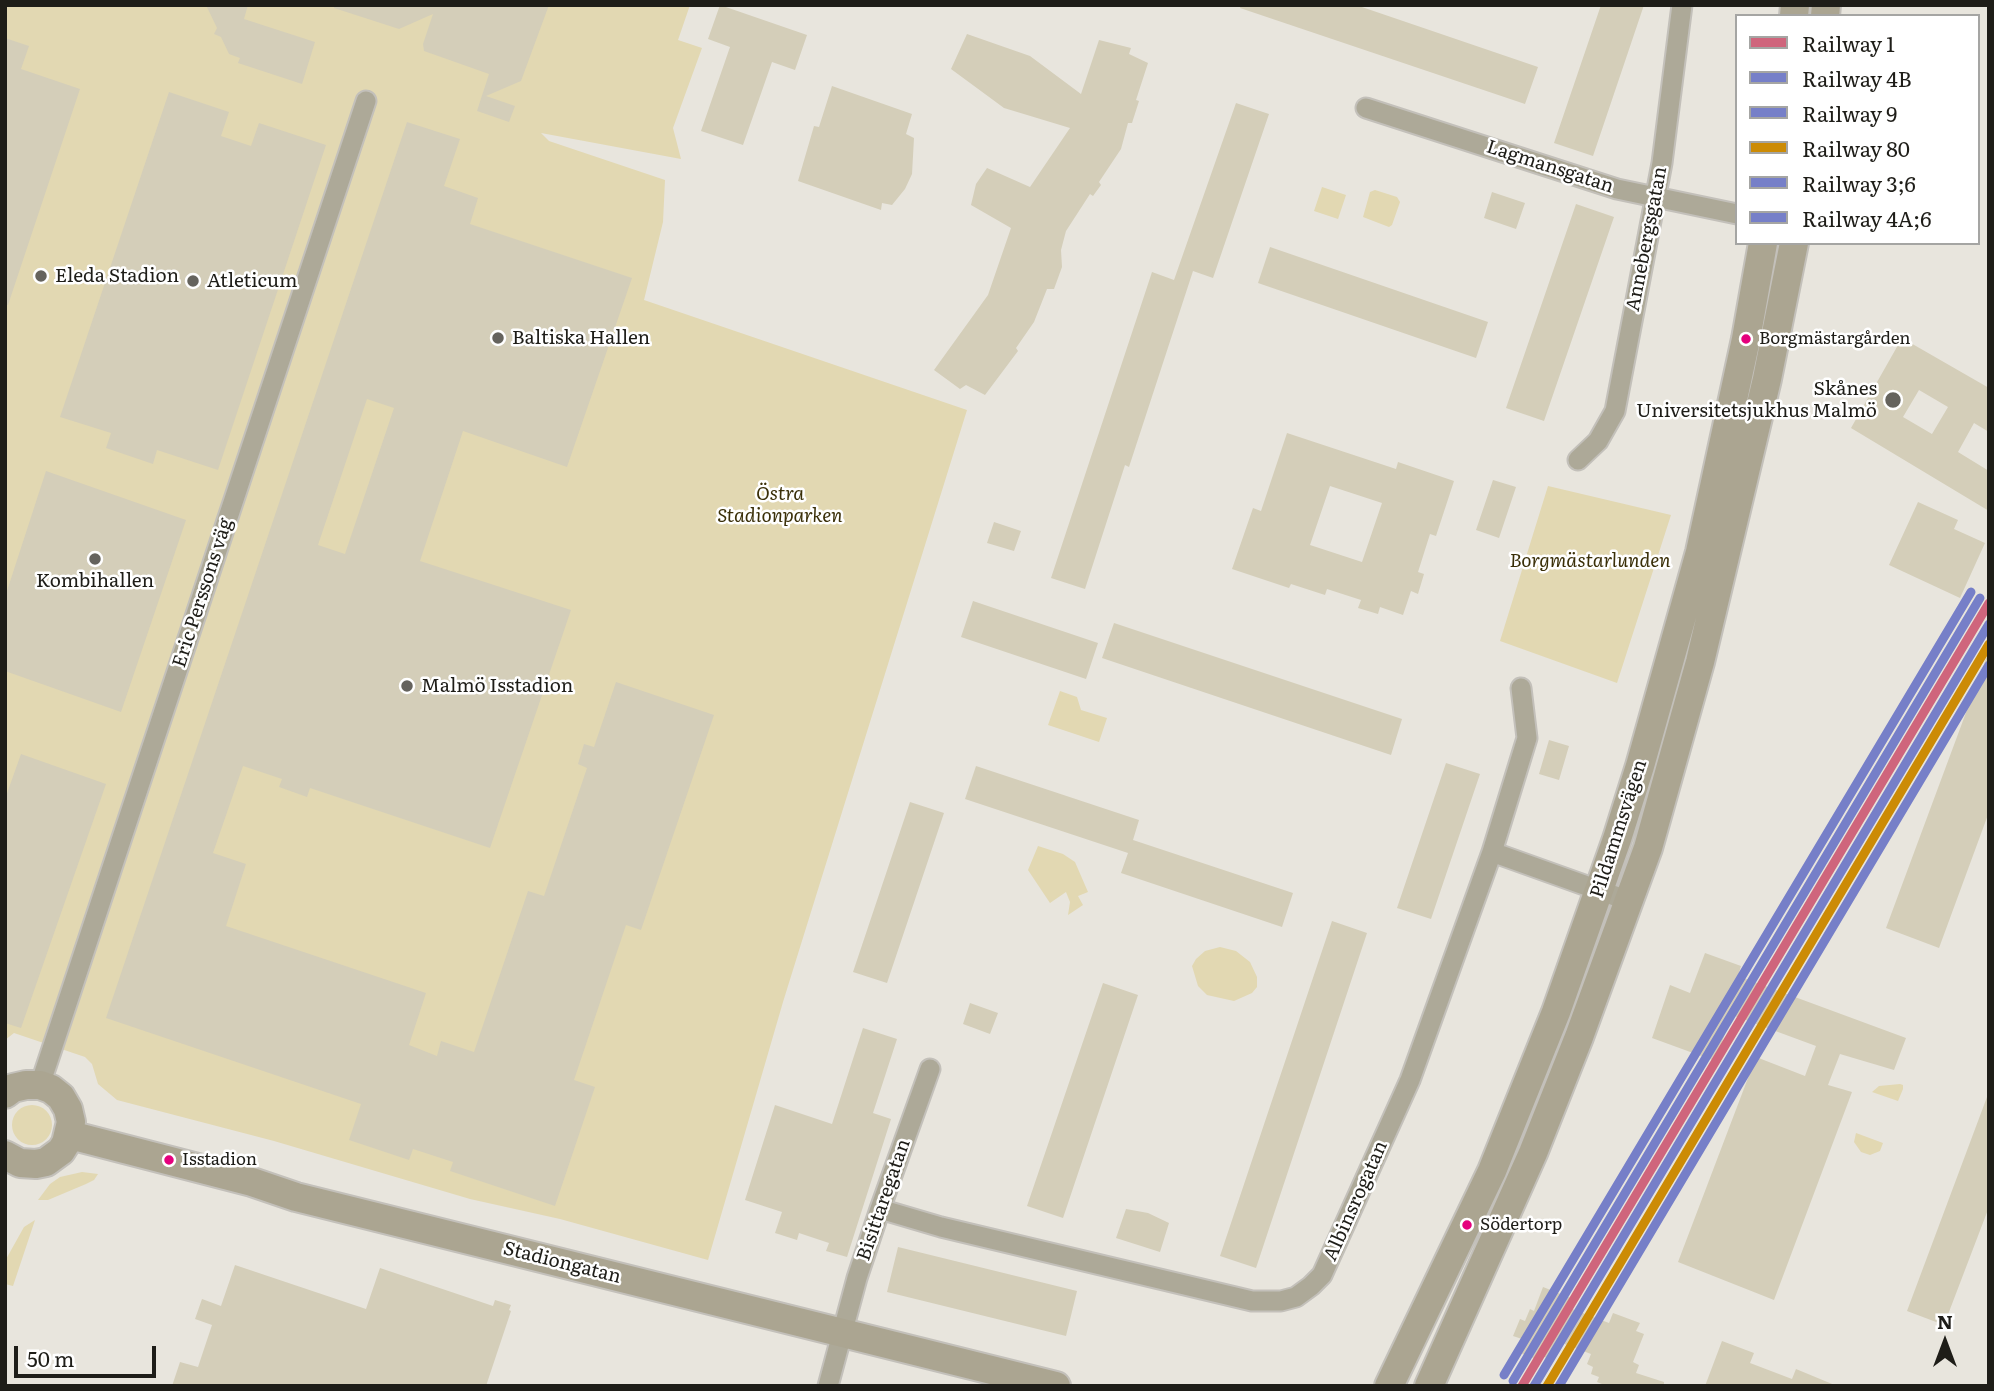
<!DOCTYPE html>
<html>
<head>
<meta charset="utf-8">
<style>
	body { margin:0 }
	#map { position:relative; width:1994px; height:1391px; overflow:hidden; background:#e8e5dd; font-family:Literata,serif }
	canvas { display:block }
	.frame { position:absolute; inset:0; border:7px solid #1e1d18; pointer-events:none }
	.legend { position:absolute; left:1735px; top:14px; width:245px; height:231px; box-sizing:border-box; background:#fff; border:2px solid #a5a5a3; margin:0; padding:9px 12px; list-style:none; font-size:21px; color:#1e1d18 }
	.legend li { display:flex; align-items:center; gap:14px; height:35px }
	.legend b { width:35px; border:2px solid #a5a5a3 }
	.north { position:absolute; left:1910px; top:1307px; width:70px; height:70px; -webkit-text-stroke:5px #fff; paint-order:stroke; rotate:0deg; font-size:19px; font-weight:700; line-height:28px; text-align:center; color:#1e1d18 }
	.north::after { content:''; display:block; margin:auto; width:24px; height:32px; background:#1e1d18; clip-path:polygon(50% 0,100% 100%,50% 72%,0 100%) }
	.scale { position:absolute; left:14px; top:1346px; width:142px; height:32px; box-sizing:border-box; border:4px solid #1e1d18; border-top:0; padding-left:9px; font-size:21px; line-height:24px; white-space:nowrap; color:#1e1d18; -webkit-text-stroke:5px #fff; paint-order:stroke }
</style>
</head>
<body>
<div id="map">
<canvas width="1994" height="1391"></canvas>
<div class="frame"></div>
<ul class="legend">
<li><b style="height:9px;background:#cf657c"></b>Railway 1</li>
<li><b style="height:9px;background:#767fc8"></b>Railway 4B</li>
<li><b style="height:9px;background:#767fc8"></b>Railway 9</li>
<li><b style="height:9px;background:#cc8b05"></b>Railway 80</li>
<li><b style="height:9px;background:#767fc8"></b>Railway 3;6</li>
<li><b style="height:9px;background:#767fc8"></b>Railway 4A;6</li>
</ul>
<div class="north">N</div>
<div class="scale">50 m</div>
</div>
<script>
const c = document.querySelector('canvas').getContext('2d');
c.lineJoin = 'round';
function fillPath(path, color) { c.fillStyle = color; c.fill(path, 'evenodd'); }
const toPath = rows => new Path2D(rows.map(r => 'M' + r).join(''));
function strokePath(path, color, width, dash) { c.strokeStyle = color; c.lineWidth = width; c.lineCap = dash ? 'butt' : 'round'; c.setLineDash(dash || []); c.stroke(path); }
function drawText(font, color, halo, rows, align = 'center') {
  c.font = font + ' Literata,serif'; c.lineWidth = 5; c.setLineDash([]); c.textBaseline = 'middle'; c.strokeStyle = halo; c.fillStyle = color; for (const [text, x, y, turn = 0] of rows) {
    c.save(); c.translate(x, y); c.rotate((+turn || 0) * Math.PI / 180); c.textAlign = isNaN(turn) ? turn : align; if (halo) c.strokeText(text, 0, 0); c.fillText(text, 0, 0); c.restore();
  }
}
const green = toPath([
	[5,5,690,5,678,40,702,48,673,128,681,159,541,133,549,141,665,180,663,222,644,300,967,410,783,1002,708,1260,560,1219,470,1199,274,1141,117,1100,98,1084,92,1064,85,1057,14,1033,5,1040],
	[1322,187,1346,195,1338,219,1314,211],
	[1375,190,1397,197,1400,202,1392,225,1389,227,1363,217,1370,192],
	[1548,486,1671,515,1617,683,1500,641],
	[1060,691,1077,697,1081,710,1107,718,1099,742,1048,725],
	[1038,846,1063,854,1075,862,1088,892,1078,896,1083,905,1068,915,1070,902,1066,892,1050,903,1028,870],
	[1220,947,1236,951,1250,962,1257,977,1257,987,1252,993,1234,1001,1207,995,1198,986,1192,966,1196,959,1205,951],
	[1900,1084,1903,1085,1903,1089,1898,1101,1872,1092,1879,1086],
	'12 1125a20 20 0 1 1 40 0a20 20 0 1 1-40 0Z',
	[1856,1133,1883,1143,1880,1151,1870,1155,1861,1152,1854,1142],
	[82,1172,98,1174,94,1180,86,1184,48,1200,38,1200,50,1184,60,1177],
	[35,1220,13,1286,5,1284,5,1261,24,1227]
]);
const building = toPath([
	[206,5,248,5,244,19,315,42,302,84,238,63,240,58,229,54,221,37,214,34,217,28],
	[334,5,549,5,521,81,486,96,515,106,509,122,477,111,489,74,424,51,423,44,433,14,399,29,334,8],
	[720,5,807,35,795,70,772,62,743,145,701,131,730,47,708,39],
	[1241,5,1356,5,1538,67,1525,104,1240,8],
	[1601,5,1644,5,1593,156,1554,143],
	[967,34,1030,56,1081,94,1099,40,1131,48,1129,54,1148,63,1136,100,1139,101,1132,123,1128,123,1121,149,1099,182,1101,185,1093,196,1090,194,1066,231,1061,250,1062,267,1054,289,1047,289,1034,322,1016,348,1018,351,985,395,966,385,960,389,934,370,988,295,1011,228,971,205,976,184,987,168,1030,187,1070,128,1004,108,951,69],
	[5,38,29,46,21,69,80,89,8,305,5,304],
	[832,86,912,114,906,134,914,138,912,174,905,189,892,205,882,203,881,210,798,181,814,126,819,127],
	[169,92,229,112,221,136,251,146,259,123,326,145,218,470,157,450,153,464,106,448,111,433,60,417],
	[1236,103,1269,114,1213,278,1193,271,1129,467,1125,465,1085,589,1051,578,1152,272,1174,280],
	[407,122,460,139,444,186,478,198,470,224,632,278,567,467,463,431,420,561,571,610,490,848,310,788,307,797,279,787,282,779,243,766,213,853,246,864,226,926,426,993,409,1045,437,1056,441,1041,474,1052,528,891,544,896,587,768,578,764,584,744,594,747,616,682,714,715,641,930,626,925,574,1080,595,1087,555,1206,450,1171,453,1162,413,1149,409,1160,349,1140,361,1104,106,1018],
	[367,399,394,408,345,554,318,545],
	[1492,192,1525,203,1516,229,1484,218],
	[1576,204,1614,217,1544,421,1506,408],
	[1270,247,1488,322,1476,358,1258,283],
	[1902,338,1989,388,1989,432,1974,423,1958,452,1989,471,1989,511,1851,428],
	[1919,390,1948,407,1932,434,1903,417],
	[1287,433,1396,469,1398,462,1454,481,1436,536,1430,534,1418,572,1424,574,1418,594,1411,591,1403,615,1380,607,1378,614,1358,608,1361,600,1327,589,1325,595,1291,584,1289,588,1232,569,1253,508,1261,511],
	[1330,486,1382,503,1362,562,1310,545],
	[46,471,186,520,121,712,5,671,5,597],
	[1493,480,1516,487,1499,538,1476,530],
	[1918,502,1958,520,1954,529,1985,543,1960,598,1889,565],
	[994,522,1021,531,1014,551,987,543],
	[973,601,1098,643,1086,679,961,637],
	[1114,623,1402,719,1391,755,1102,658],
	[1987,656,1989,812,1939,948,1886,928],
	[1549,740,1569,746,1559,780,1539,774],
	[21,754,106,784,21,1028,5,1023,5,799],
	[1446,763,1480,774,1431,919,1397,908],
	[976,766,1139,820,1133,840,1293,893,1282,927,1121,873,1128,853,965,799],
	[910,802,944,813,887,983,853,972],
	[1332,921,1367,933,1256,1268,1220,1256],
	[1705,953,1741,966,1738,976,1906,1038,1894,1070,1840,1054,1828,1085,1852,1092,1774,1300,1678,1262,1756,1057,1805,1076,1816,1046,1732,1015,1715,1061,1652,1038,1670,985,1690,993],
	[1103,983,1138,995,1063,1218,1027,1206],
	[970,1003,998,1013,990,1034,963,1024],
	[863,1028,897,1039,873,1113,891,1119,847,1257,826,1251,829,1243,799,1233,797,1240,775,1233,782,1212,745,1200,775,1105,832,1124],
	[1987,1097,1989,1207,1944,1325,1907,1311],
	[1126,1209,1148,1213,1169,1223,1160,1252,1116,1238],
	[898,1247,1077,1291,1066,1336,887,1292],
	[235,1265,366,1309,380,1268,493,1306,495,1300,511,1305,509,1310,511,1311,486,1386,172,1386,180,1362,198,1367,212,1325,195,1319,202,1299,221,1306],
	[1543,1287,1571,1298,1567,1307,1609,1323,1613,1313,1640,1323,1636,1331,1644,1334,1633,1362,1639,1365,1636,1373,1664,1382,1664,1386,1607,1386,1597,1382,1599,1377,1591,1374,1593,1367,1587,1364,1591,1354,1562,1343,1558,1354,1552,1352,1549,1359,1542,1356,1540,1361,1520,1353,1525,1340,1513,1336,1520,1319,1525,1321,1530,1309,1534,1311],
	[1722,1341,1754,1353,1750,1363,1792,1379,1796,1369,1837,1386,1705,1386]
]);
const minor = toPath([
	[1366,108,1617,189,1737,214],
	[1578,460,1598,441,1615,411,1662,163,1682,5],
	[1492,852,1629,901],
	[40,1085,366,101],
	[880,1209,941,1227,1252,1301,1281,1301,1296,1297,1311,1286,1322,1275,1410,1080,1492,852,1527,738,1521,688],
	[828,1386,857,1278,880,1209,930,1069]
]);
const secondary = toPath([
	[1794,16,1795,5],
	[1825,16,1826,5],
	[5,1094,13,1088,26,1085,40,1085,51,1089,61,1097,68,1109,71,1122,66,1143,61,1151,46,1162,36,1164,20,1163,5,1155],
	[70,1135,252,1182,296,1197,1056,1386],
	[1389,1386,1492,1171,1556,1012,1617,839,1640,766,1700,552,1746,339,1763,243],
	[1429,1386,1533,1153,1579,1037,1648,848,1700,662,1767,379,1794,243]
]);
const rail1 = toPath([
	[1522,1386,1989,603]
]);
const rail2 = toPath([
	[1534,1386,1989,624]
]);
const rail3 = toPath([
	[1513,1381,1980,598]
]);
const rail4 = toPath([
	[1547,1386,1989,644]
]);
const rail5 = toPath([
	[1504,1375,1971,592]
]);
const rail6 = toPath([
	[1559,1386,1989,665]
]);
const markers = [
	[41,276,7,"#65635d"],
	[193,281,7,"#65635d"],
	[498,338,7,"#65635d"],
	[1746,339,6,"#e5007d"],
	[1893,400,9,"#65635d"],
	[95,559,7,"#65635d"],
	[407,686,7,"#65635d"],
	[169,1160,6,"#e5007d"],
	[1467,1225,6,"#e5007d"]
];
const busNames = [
	["Borgmästargården",1759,339],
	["Isstadion",182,1160],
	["Södertorp",1480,1225]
];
const streetNames = [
	["Lagmansgatan",1550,167,18],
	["Annebergsgatan",1647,239,-79],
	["Eric Perssons väg",203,593,-72],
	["Pildammsvägen",1619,829,-72],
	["Bisittaregatan",884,1200,-71],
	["Albinsrogatan",1356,1201,-66],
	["Stadiongatan",562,1263,14]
];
const poiNames = [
	["Eleda Stadion",55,276],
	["Atleticum",207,281],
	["Baltiska Hallen",512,338],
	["Skånes",1877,389,"right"],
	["Universitetsjukhus Malmö",1877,411,"right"],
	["Kombihallen",95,581,"center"],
	["Malmö Isstadion",421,686]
];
const parkNames = [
	["Östra",780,494],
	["Stadionparken",780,516],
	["Borgmästarlunden",1590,561]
];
fillPath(green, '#e2d8b2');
fillPath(building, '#d4ceb9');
strokePath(minor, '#c3c0ba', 23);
strokePath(secondary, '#c3c0ba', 32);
strokePath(minor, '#ada998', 19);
strokePath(secondary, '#aba591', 28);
strokePath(rail1, '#cf657c', 9);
strokePath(rail2, '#767fc8', 9);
strokePath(rail3, '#767fc8', 9);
strokePath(rail4, '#cc8b05', 9);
strokePath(rail5, '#767fc8', 9);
strokePath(rail6, '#767fc8', 9);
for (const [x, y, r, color] of markers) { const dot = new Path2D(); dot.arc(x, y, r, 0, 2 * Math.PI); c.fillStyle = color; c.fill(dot); strokePath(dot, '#fff', 2.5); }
drawText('17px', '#1e1d18', '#fff', busNames, 'left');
drawText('19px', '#1e1d18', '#fff', streetNames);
drawText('19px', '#1e1d18', '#fff', poiNames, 'left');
drawText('italic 19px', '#3a2f08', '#fff', parkNames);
</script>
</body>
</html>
